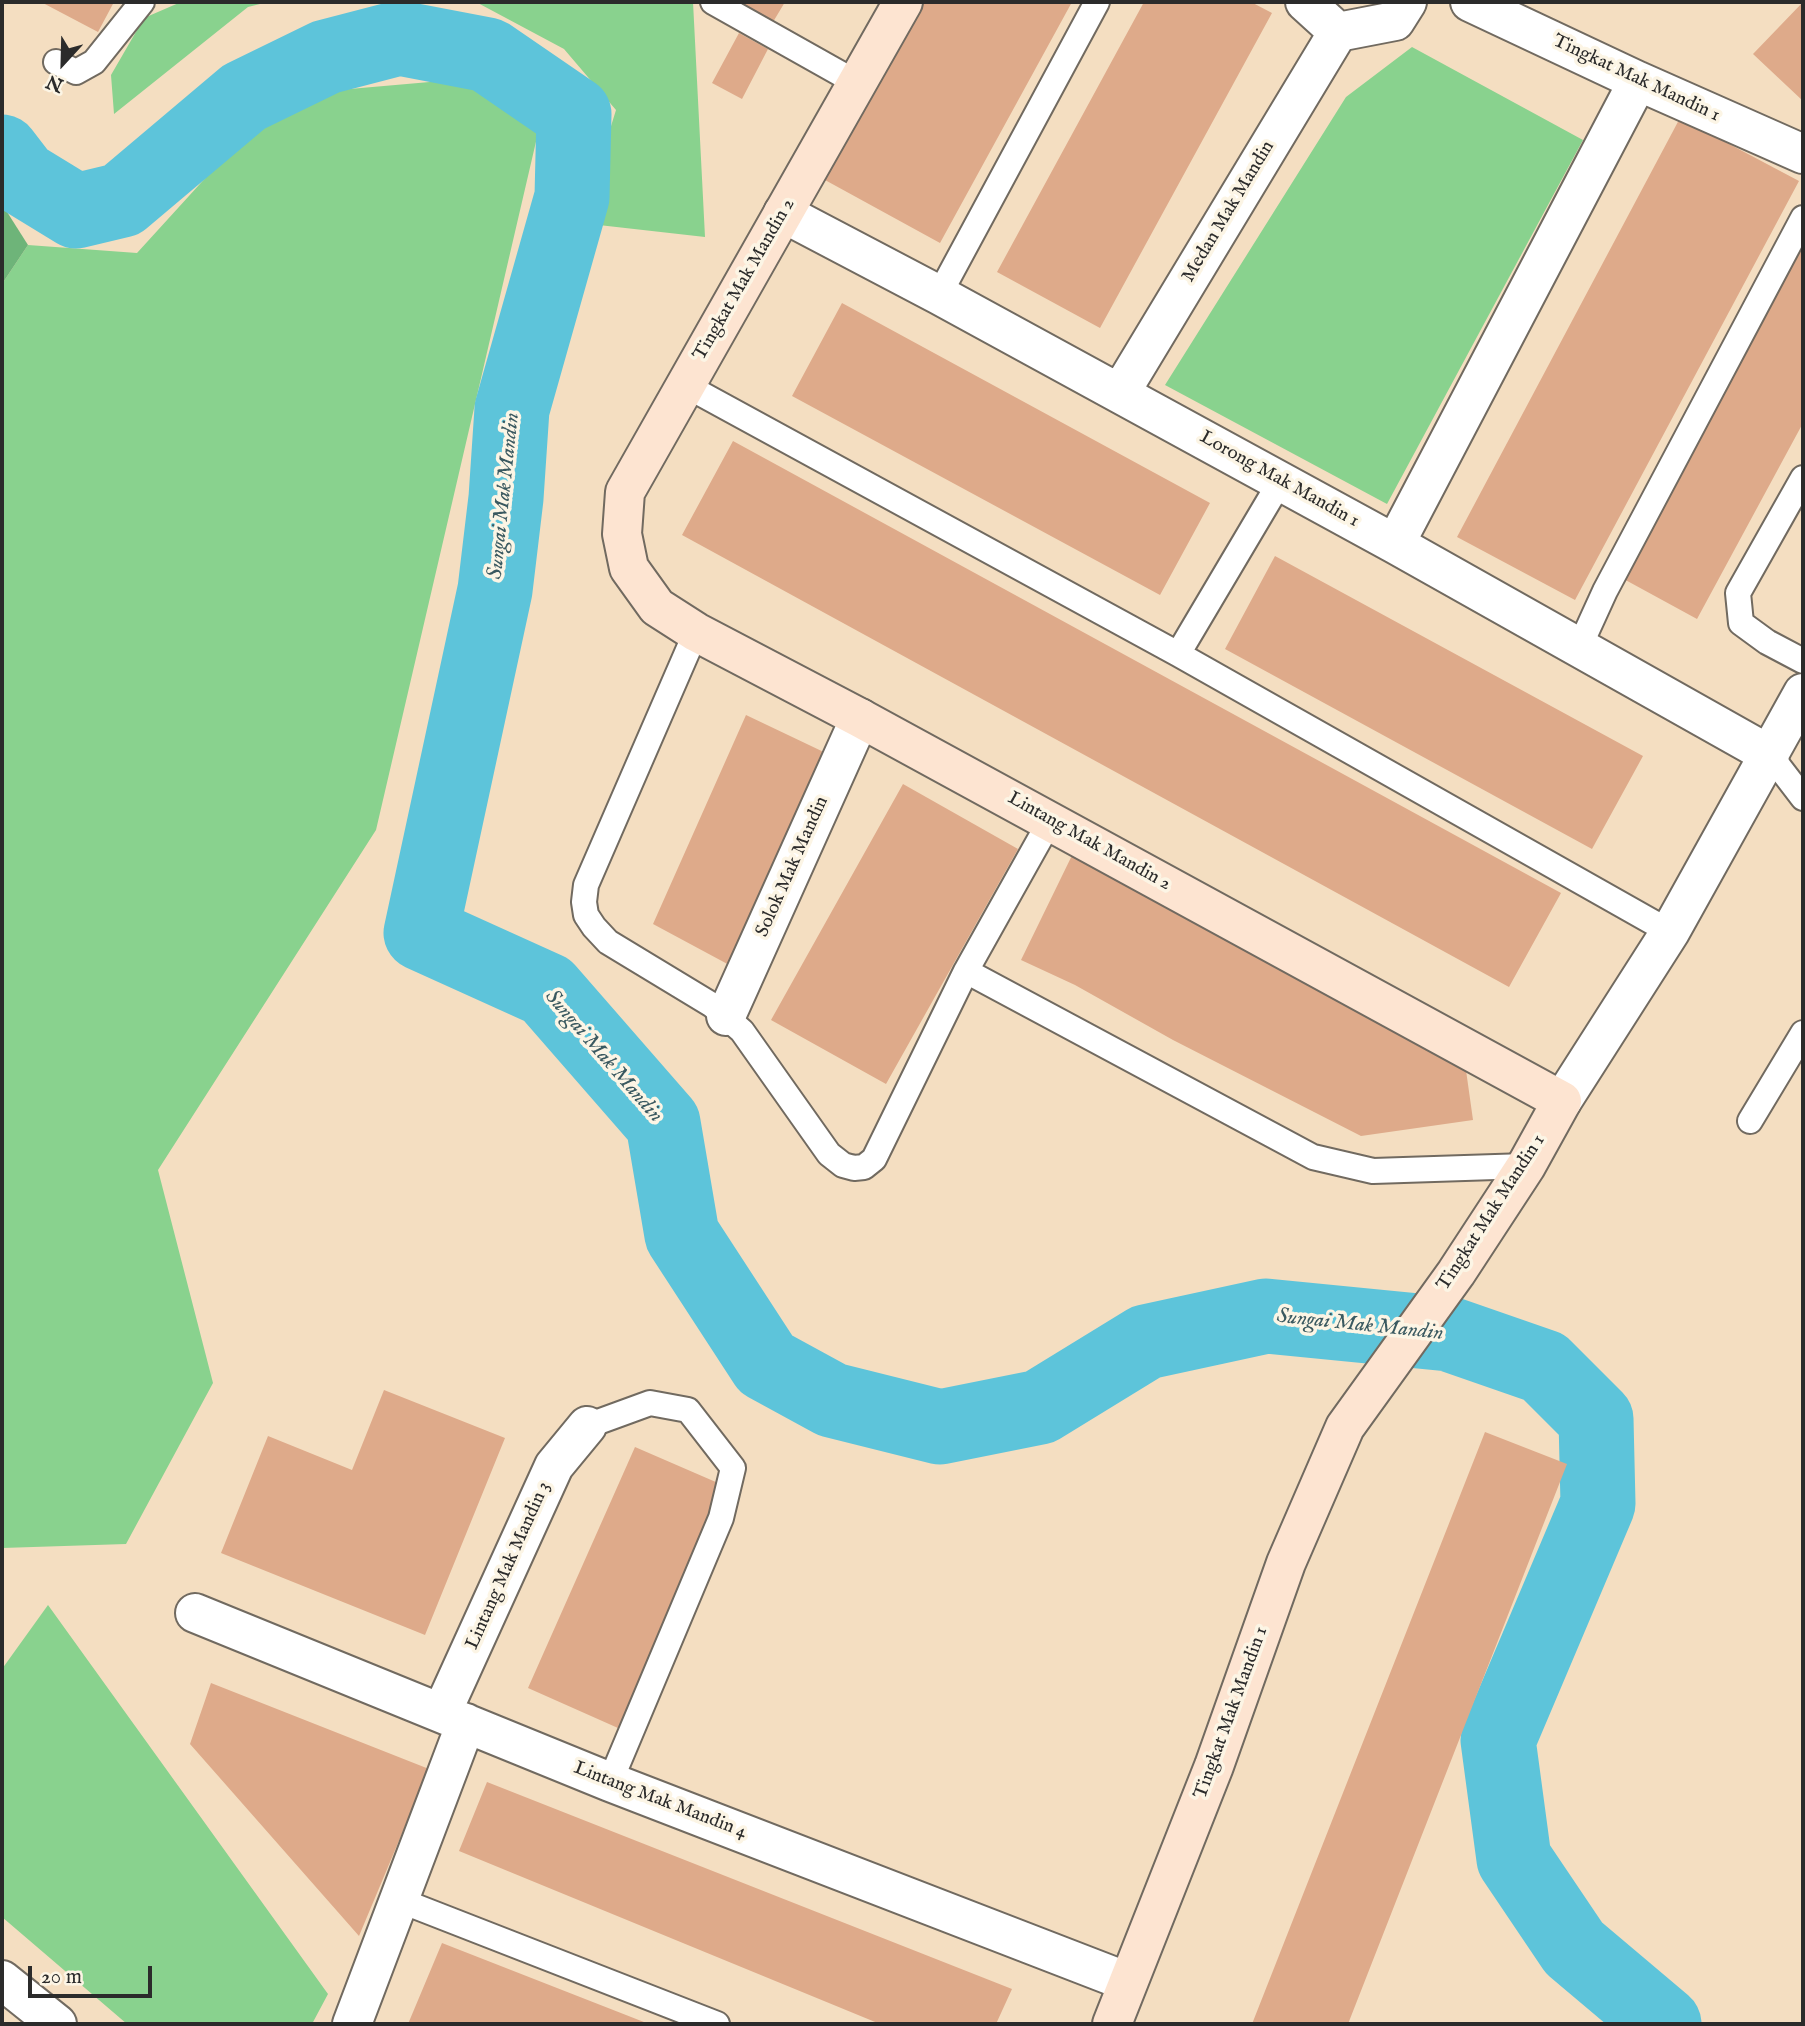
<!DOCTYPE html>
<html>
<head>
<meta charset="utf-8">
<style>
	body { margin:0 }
	#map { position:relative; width:1805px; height:2026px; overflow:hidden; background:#f4dec1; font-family:"IM FELL English",serif }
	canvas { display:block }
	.frame { position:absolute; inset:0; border:4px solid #2b2b2b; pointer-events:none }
	.north { position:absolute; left:28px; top:28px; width:70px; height:70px; -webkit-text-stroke:5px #fcf5e5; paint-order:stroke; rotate:202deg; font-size:19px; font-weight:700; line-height:28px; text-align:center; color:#2b2b2b }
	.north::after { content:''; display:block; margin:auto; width:24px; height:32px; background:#2b2b2b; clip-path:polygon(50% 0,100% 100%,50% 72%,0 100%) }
	.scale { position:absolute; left:28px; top:1966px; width:124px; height:32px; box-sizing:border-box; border:4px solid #2b2b2b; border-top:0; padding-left:9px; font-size:21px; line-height:24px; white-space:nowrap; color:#2b2b2b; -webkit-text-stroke:5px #fcf5e5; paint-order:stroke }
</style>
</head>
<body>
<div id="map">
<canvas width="1805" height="2026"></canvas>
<div class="frame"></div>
<div class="north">N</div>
<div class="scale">20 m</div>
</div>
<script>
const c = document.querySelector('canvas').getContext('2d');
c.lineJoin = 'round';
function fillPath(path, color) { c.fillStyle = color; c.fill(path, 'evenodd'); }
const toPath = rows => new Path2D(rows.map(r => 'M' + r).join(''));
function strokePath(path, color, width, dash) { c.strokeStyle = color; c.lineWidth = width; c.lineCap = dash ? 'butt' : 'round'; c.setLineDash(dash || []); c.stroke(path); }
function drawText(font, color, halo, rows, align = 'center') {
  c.font = font + ' "IM FELL English",serif'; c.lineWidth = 7; c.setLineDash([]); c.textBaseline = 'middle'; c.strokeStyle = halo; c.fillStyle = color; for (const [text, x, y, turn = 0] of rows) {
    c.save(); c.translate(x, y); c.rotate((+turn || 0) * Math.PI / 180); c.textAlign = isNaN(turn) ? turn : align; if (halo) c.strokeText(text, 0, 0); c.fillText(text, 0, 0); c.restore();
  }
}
const green = toPath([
	[181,2,268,2,248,7,114,114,111,75,144,18],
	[476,2,693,2,705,237,581,223,616,110,564,49],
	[1412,47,1583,140,1387,504,1165,385,1346,97],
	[464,79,538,133,376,830,158,1170,213,1383,126,1544,2,1548,2,284,28,245,137,253,281,95],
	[48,1605,328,1994,312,2024,127,2024,2,1917,2,1669]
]);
const forest = toPath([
	[2,204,28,245,2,284]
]);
const river = toPath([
	[2,152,22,178,76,211,122,200,244,97,326,57,399,38,488,55,574,114,572,197,512,409,506,498,495,590,421,933,547,990,663,1123,682,1235,766,1364,832,1400,940,1427,1040,1407,1146,1342,1266,1316,1449,1334,1544,1367,1596,1419,1598,1504,1498,1740,1514,1859,1574,1948,1664,2024]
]);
const building = toPath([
	[41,2,114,2,98,32],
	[737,2,785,2,773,22],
	[922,2,1072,2,940,243,825,180],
	[1144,2,1251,2,1272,13,1100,328,997,272],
	[1803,2,1803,101,1753,54],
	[739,33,768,49,742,99,712,83],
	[1680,118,1799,181,1575,600,1457,537],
	[1803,241,1803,423,1697,619,1620,577],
	[842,303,1210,503,1160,595,792,396],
	[733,441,1561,893,1509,987,682,535],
	[1275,556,1643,756,1592,849,1225,649],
	[746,715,830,755,733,967,653,924],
	[903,784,1018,849,886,1084,771,1020],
	[1080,839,1464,1056,1473,1120,1361,1136,1173,1040,1075,985,1021,960],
	[384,1390,505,1438,425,1635,221,1553,268,1436,352,1470],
	[1485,1432,1567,1464,1348,2024,1252,2024],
	[635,1447,725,1486,618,1728,528,1688],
	[211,1683,429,1769,359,1936,190,1744],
	[487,1782,1012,1989,996,2024,880,2024,459,1851],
	[442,1943,649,2024,408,2024]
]);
const lane = toPath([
	[713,2,857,83],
	[56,62,76,72,94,62,142,2],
	[939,295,1097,2],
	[685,385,1178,654,1670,932],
	[1803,478,1738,593,1741,623,1767,642,1803,661],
	[696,632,586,885,584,902,586,915,594,927,608,942,712,1005,742,1031,829,1154,843,1165,854,1168,864,1167,874,1159,966,971,1050,821],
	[1579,648,1605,591,1803,218],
	[1178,654,1280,482],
	[1770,755,1803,798],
	[966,971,1313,1157,1373,1171,1526,1166],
	[1750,1121,1803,1033],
	[587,1426,650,1403,688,1410,733,1468,721,1518,610,1782],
	[399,1900,717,2024]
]);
const street = toPath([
	[1305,2,1338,32,1395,21,1407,2],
	[1470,2,1638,81,1803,154],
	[783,213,939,295,1395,544,1770,755],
	[1120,393,1338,32],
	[1395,544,1638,81],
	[726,1016,860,718],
	[1562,1101,1670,932,1803,693],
	[195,1613,610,1782,1128,1982],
	[442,1712,554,1466,587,1426],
	[2,1980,57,2024],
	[352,2024,466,1723]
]);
const secondary = toPath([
	[903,2,625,492,622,534,629,568,657,607,696,632,860,718,1562,1101,1526,1166,1456,1273,1345,1427,1286,1563,1214,1766,1112,2024]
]);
const streetNames = [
	["Tingkat Mak Mandin 1",1636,79,25],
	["Medan Mak Mandin",1229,212,-59],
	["Tingkat Mak Mandin 2",745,280,-60],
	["Lorong Mak Mandin 1",1279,480,29],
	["Lintang Mak Mandin 2",1089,842,29],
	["Solok Mak Mandin",793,867,-66],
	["Tingkat Mak Mandin 1",1492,1213,-57],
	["Lintang Mak Mandin 3",509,1566,-66],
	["Tingkat Mak Mandin 1",1232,1713,-70],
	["Lintang Mak Mandin 4",660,1801,21]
];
const waterNames = [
	["Sungai Mak Mandin",505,496,-84],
	["Sungai Mak Mandin",603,1057,49],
	["Sungai Mak Mandin",1360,1326,6]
];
fillPath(green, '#89d28e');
fillPath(forest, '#6eb479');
strokePath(river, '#5dc4da', 75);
fillPath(building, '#deaa8a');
strokePath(lane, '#716a60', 28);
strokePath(street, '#716a60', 42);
strokePath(secondary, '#716a60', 42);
strokePath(lane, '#fff', 24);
strokePath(street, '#fff', 38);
strokePath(secondary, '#fde4d1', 38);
drawText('19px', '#2b2b2b', '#fcf5e5', streetNames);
drawText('italic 21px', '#3a5960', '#fcf5e5', waterNames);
</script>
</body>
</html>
